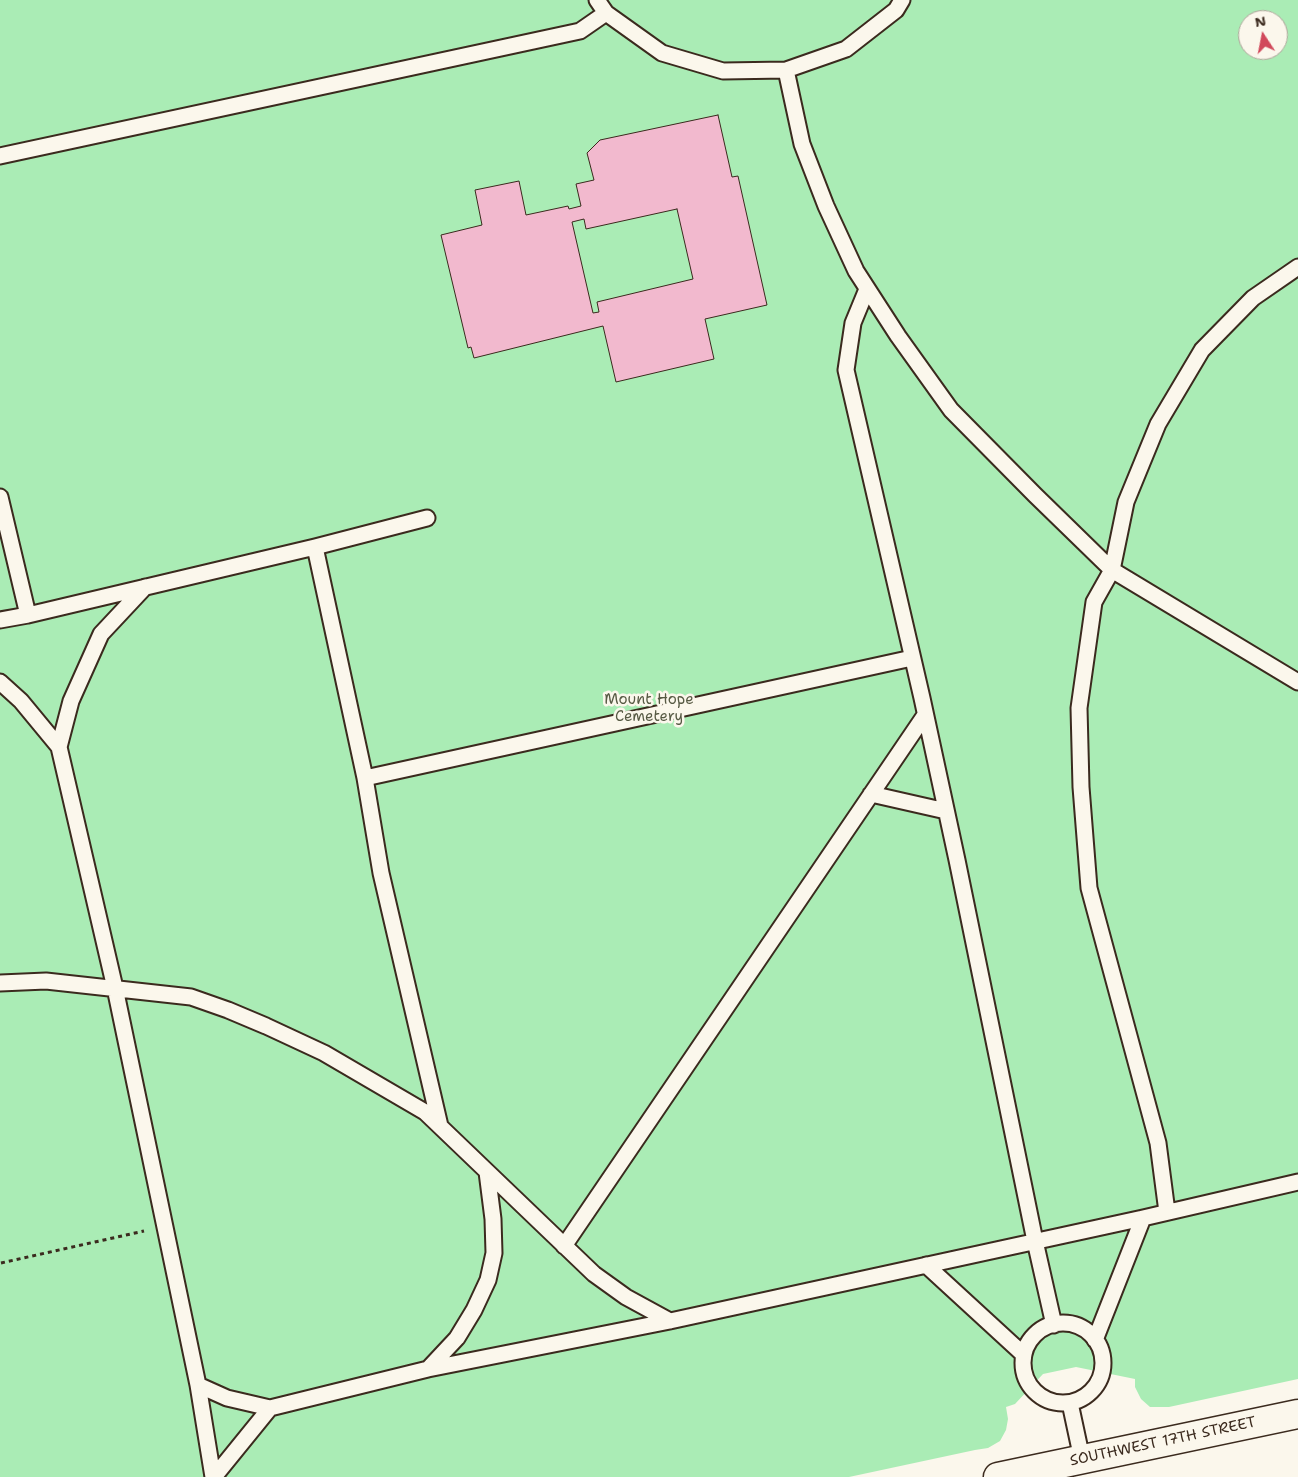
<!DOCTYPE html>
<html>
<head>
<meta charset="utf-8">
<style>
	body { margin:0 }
	#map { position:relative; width:1298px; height:1477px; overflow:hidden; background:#fbf7ec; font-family:"Shantell Sans",sans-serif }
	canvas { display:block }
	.north { position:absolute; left:1238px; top:10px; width:50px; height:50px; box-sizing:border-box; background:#fbf7ec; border:1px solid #aea59a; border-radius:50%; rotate:349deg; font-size:14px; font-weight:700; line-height:20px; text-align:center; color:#3b2a1e }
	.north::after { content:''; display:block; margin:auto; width:18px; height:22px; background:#d1495b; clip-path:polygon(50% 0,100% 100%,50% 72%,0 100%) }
</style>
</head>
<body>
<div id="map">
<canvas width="1298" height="1477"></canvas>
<div class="north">N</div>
</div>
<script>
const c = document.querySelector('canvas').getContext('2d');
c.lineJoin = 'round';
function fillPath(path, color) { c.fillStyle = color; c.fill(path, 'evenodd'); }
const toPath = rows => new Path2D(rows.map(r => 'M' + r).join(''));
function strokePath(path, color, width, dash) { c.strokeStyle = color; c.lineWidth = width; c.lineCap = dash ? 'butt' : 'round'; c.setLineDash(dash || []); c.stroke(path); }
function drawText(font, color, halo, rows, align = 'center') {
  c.font = font + ' "Shantell Sans",sans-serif'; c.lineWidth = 5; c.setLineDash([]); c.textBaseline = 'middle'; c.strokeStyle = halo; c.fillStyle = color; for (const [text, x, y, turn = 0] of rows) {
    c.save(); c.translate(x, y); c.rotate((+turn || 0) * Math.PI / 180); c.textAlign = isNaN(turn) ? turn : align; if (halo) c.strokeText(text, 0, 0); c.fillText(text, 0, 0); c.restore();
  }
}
const green = toPath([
	[0,0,1298,0,1298,1379,1169,1407,1150,1407,1141,1399,1135,1387,1135,1379,1076,1367,1043,1374,1015,1404,1006,1407,1008,1419,1006,1430,1000,1441,988,1448,975,1450,849,1477,0,1477],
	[1248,20,1278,20,1278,50,1248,50]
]);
const building = toPath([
	[718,115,732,177,738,176,767,305,705,319,714,359,616,382,603,326,474,358,471,347,468,348,441,235,482,225,475,190,519,181,526,215,568,206,569,209,581,206,576,184,594,180,587,153,600,140,718,115],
	[677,209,693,279,597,302,599,312,593,313,572,222,584,219,586,229,677,209]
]);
const path = toPath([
	[1,1263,144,1231]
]);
const service = toPath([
	[597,0,606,13,662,53,723,71,786,70,846,49,896,10,902,0],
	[786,70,802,144,826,206,856,271,898,336,951,410,1035,495,1112,570,1298,682],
	[0,156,580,31,606,13],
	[867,289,853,323,846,370,922,698,957,860,1035,1241,1054,1325],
	[0,497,28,615],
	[315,547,365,778,381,873,440,1126],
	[0,620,28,615,315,547,427,518],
	[0,682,21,701,59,747,115,988,198,1385,213,1477],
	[59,747,71,701,101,634,145,587],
	[365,778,912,658],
	[871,794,946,811],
	[0,983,46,981,191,997,228,1010,266,1026,324,1053,425,1112,594,1274,626,1297,670,1321],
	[1167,1212,1158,1143,1089,888,1081,787,1079,708,1094,602,1112,570,1126,502,1158,424,1202,350,1253,298,1298,267],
	[564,1246,925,715],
	[926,1265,1024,1355],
	'1023 1363a40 40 0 1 1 80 0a40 40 0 1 1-80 0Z',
	[1095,1340,1143,1218],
	[428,1369,457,1338,474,1310,488,1280,494,1253,493,1219,487,1172],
	[198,1385,227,1398,270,1408,428,1369,670,1321,1143,1218,1298,1182],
	[1070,1403,1082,1459],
	[214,1477,270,1408]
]);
const secondary = toPath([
	[998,1477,1298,1414]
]);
const parkNames = [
	["Mount Hope",649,700],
	["Cemetery",649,717]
];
const streetNames = [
	["SOUTHWEST 17TH STREET",1163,1442,-12]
];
fillPath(green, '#aaecb5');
fillPath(building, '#f2b9ce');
strokePath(building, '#3b2a1e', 1);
strokePath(service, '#3b2a1e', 19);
strokePath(secondary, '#3b2a1e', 31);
strokePath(path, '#3b2a1e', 3, [4, 4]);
strokePath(service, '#fbf7ec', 15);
strokePath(secondary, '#fbf7ec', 28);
drawText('15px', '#575a44', '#fbf7ec', parkNames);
drawText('15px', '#3b2a1e', '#fbf7ec', streetNames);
</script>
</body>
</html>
